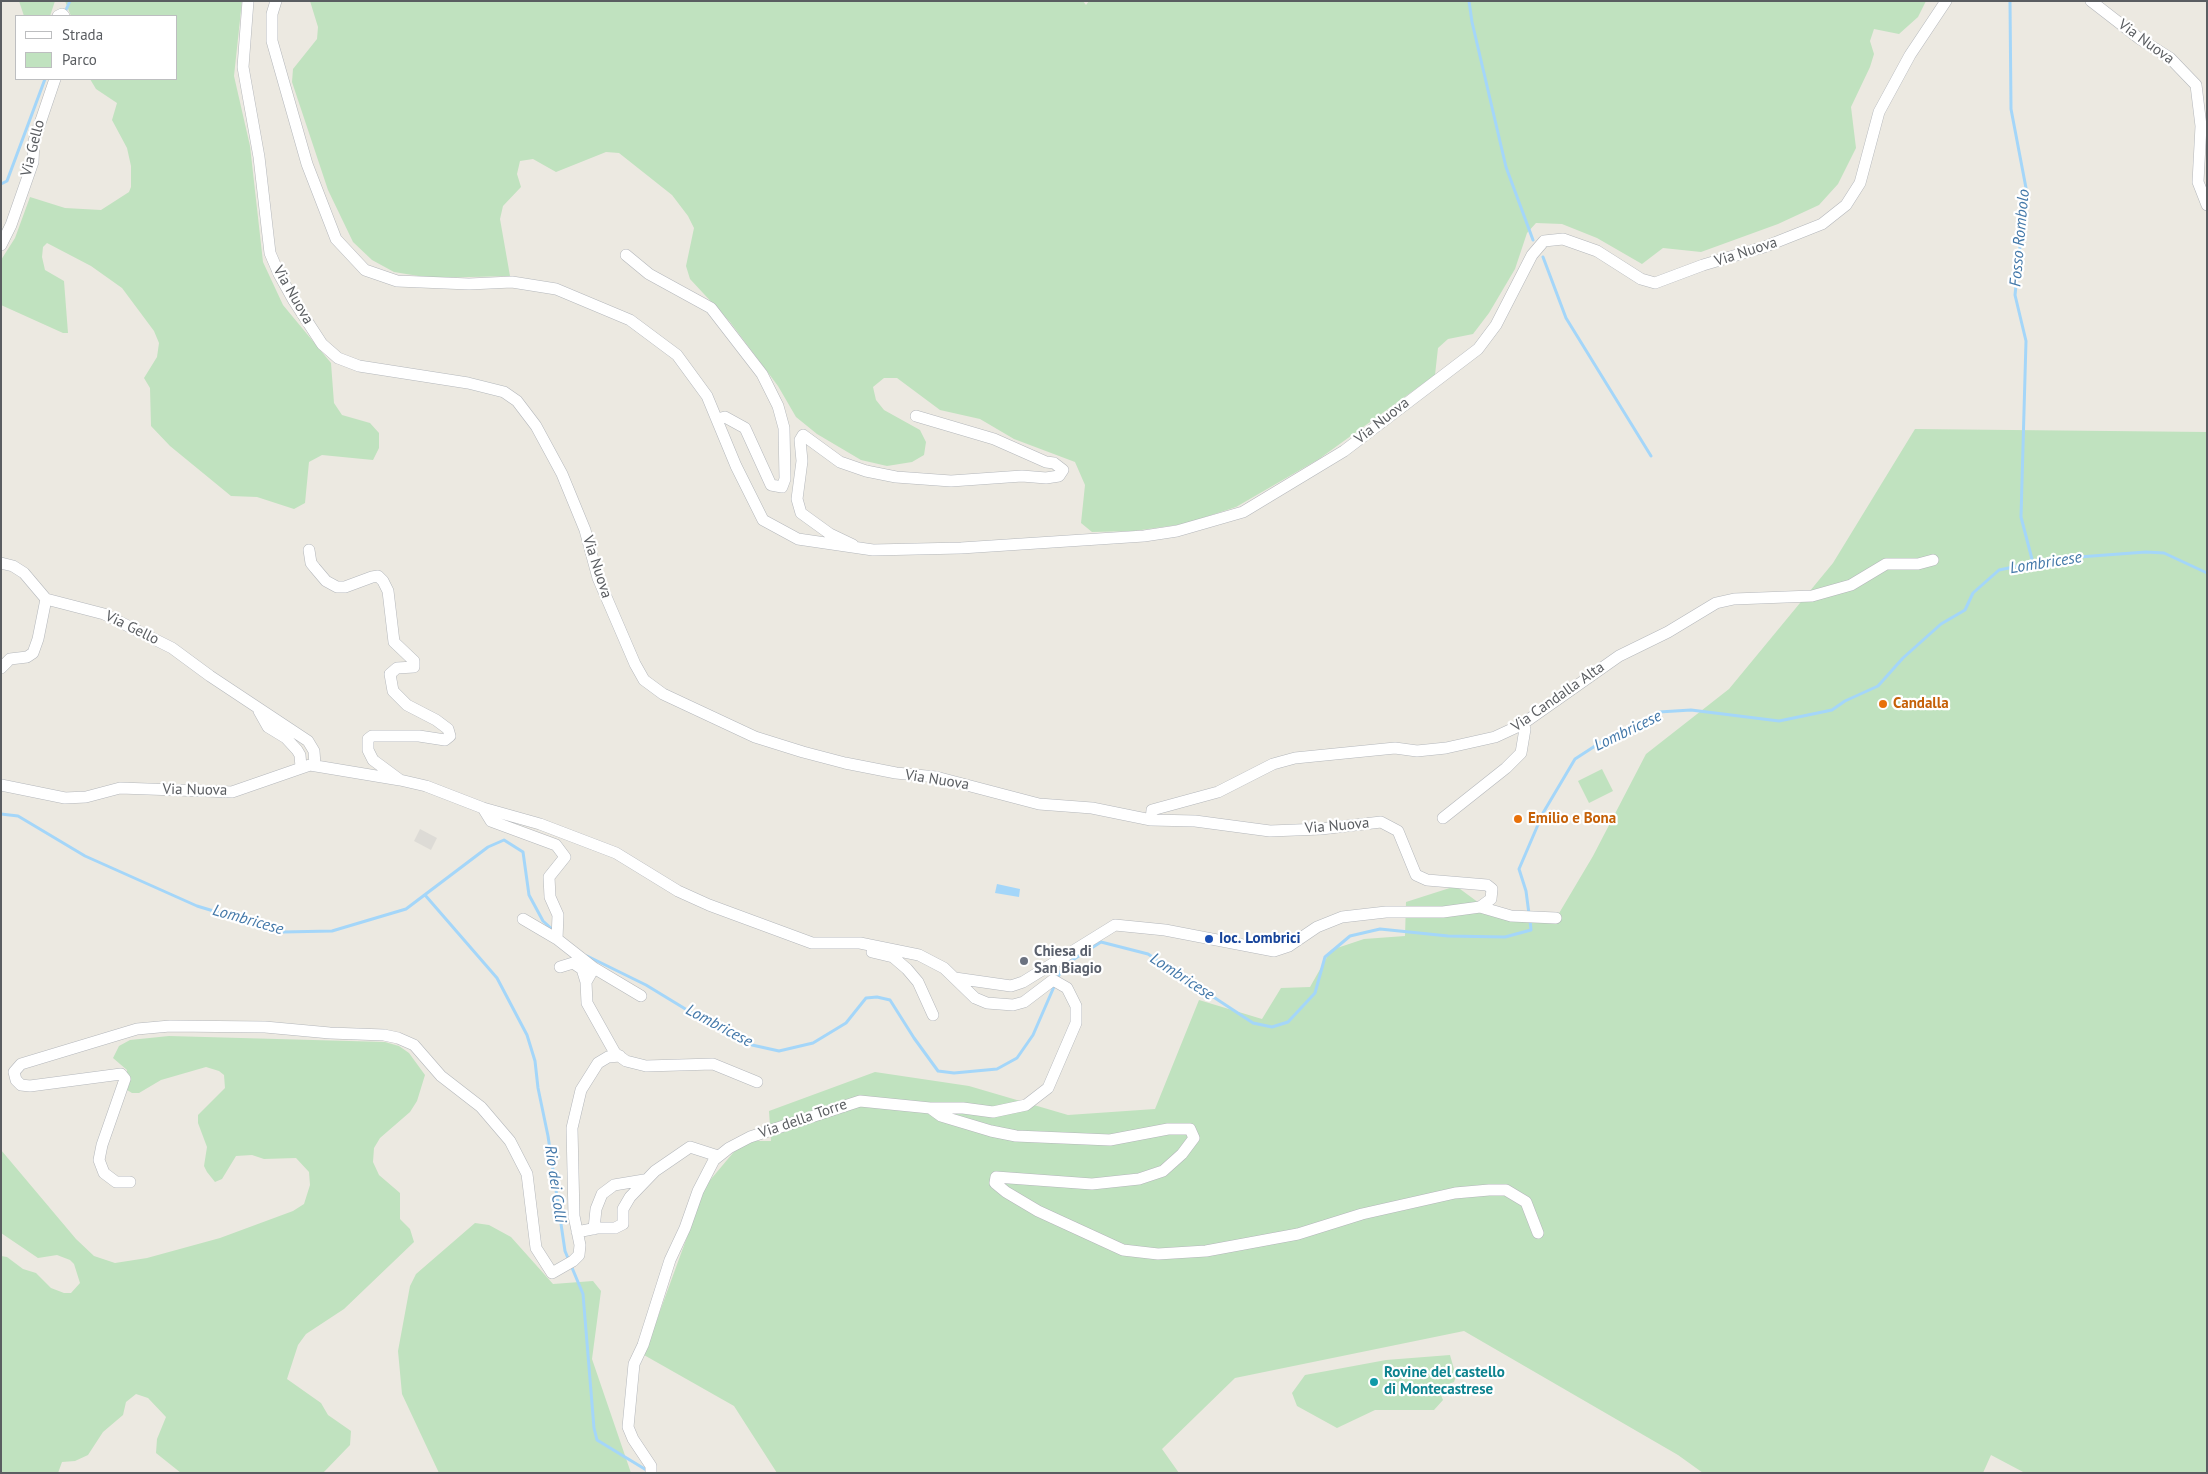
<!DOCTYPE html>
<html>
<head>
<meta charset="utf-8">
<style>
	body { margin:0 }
	#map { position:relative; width:2208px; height:1474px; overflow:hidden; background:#ece9e1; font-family:"PT Sans",sans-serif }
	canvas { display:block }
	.frame { position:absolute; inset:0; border:2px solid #5a5d61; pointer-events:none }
	.legend { position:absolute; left:15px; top:15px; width:162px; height:65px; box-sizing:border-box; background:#fff; border:1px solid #bdbec0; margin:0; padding:6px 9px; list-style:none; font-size:15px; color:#5a5d61 }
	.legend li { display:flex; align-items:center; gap:10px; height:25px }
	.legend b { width:25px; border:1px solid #bdbec0 }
</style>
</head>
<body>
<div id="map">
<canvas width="2208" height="1474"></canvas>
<div class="frame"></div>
<ul class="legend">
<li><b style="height:6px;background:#fff"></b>Strada</li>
<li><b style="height:14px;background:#c0e2bf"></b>Parco</li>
</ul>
</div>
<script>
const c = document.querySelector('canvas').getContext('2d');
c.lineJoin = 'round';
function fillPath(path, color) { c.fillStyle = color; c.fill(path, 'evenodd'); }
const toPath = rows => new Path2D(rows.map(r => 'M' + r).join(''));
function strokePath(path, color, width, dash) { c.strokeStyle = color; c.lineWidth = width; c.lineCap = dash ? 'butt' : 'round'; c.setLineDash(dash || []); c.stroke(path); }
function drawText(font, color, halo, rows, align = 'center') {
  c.font = font + ' "PT Sans",sans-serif'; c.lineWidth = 4.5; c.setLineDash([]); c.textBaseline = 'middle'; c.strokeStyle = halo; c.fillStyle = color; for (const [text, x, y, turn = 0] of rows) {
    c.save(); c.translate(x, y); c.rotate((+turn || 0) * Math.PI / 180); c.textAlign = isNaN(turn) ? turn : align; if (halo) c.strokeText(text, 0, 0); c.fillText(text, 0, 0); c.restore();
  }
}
const industrial = toPath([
	[420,829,437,838,431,850,414,841]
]);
const green = toPath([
	[19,1,55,1,50,16,24,16],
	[65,1,242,1,234,76,250,146,263,262,283,305,331,363,334,403,342,415,370,423,379,433,379,448,373,460,322,455,309,462,305,503,294,509,257,497,231,496,170,446,151,426,150,388,144,378,157,357,159,343,154,331,122,288,91,266,47,243,43,247,42,257,45,270,64,281,68,333,63,333,1,305,1,260,15,238,30,197,65,208,101,210,129,192,131,187,131,166,127,148,112,120,117,103,96,89,90,79,176,79,176,16,71,16],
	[310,1,1083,1,1086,5,1089,1,1926,1,1918,17,1899,34,1874,29,1870,41,1874,54,1870,67,1851,107,1856,148,1838,184,1819,205,1778,224,1701,252,1663,248,1642,264,1597,238,1562,224,1536,223,1527,233,1515,269,1489,313,1473,334,1448,339,1438,348,1435,375,1319,459,1236,507,1184,524,1134,531,1092,532,1081,523,1085,485,1075,462,1014,439,980,419,940,410,897,378,884,378,873,387,876,400,884,410,920,430,926,442,924,455,912,462,887,466,861,460,817,434,796,417,778,386,730,322,690,279,686,266,694,228,688,216,672,195,619,153,606,152,556,172,533,159,520,161,517,174,521,187,503,206,500,219,510,276,431,278,394,272,372,260,353,242,328,190,292,82,293,69,317,39,318,27],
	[1915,429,2207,432,2207,1473,2025,1473,1991,1455,1983,1473,1703,1473,1678,1455,1464,1331,1235,1378,1162,1449,1179,1473,777,1473,734,1406,644,1355,706,1185,743,1141,771,1141,769,1111,875,1072,969,1086,1068,1115,1155,1109,1199,1000,1262,1019,1281,988,1310,987,1331,950,1364,939,1405,936,1406,902,1456,886,1494,914,1558,915,1593,856,1646,754,1729,689,1833,563],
	[1602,769,1613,791,1589,803,1578,781],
	[169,1036,385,1042,399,1046,409,1053,425,1075,417,1101,410,1112,380,1138,374,1148,373,1162,379,1175,400,1193,400,1219,410,1229,414,1242,344,1309,306,1334,298,1345,287,1379,321,1403,328,1415,351,1431,350,1445,323,1473,181,1473,156,1453,157,1439,166,1417,148,1398,136,1394,126,1402,123,1415,103,1432,88,1455,75,1461,62,1462,58,1473,1,1473,1,1256,7,1257,23,1269,36,1273,51,1288,64,1293,71,1293,80,1283,74,1264,70,1260,57,1255,38,1258,1,1233,1,1150,76,1239,94,1256,115,1263,147,1258,220,1238,293,1211,304,1204,310,1185,309,1172,296,1158,264,1159,252,1155,236,1156,222,1179,215,1182,207,1172,204,1166,207,1147,198,1123,198,1115,225,1088,224,1075,219,1071,206,1067,161,1080,139,1093,132,1093,127,1090,127,1070,113,1058,119,1046,130,1040],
	[475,1223,489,1225,511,1237,553,1284,593,1281,601,1291,592,1359,631,1473,439,1473,402,1394,398,1351,410,1286,416,1274],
	[1450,1355,1456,1376,1454,1382,1438,1388,1443,1400,1434,1410,1375,1410,1337,1428,1297,1406,1292,1393,1305,1375,1386,1360]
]);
const water = toPath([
	[997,884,1020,889,1019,897,995,893]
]);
const stream = toPath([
	[1469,1,1472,22,1506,167,1533,240],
	[2010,1,2011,109,2026,188,2015,295,2026,341,2021,517,2033,563],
	[65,12,70,1],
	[1,184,7,181,45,79],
	[1543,257,1566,318,1651,456],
	[1,814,18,816,85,856,197,906,283,932,332,931,406,909,488,847,504,840,523,852,529,895,543,921,554,931],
	[425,895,497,978,527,1035,535,1061,538,1088,548,1136,565,1251,583,1294,594,1428,597,1440,648,1471],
	[1529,914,1526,891,1519,869,1543,813,1575,759,1612,735,1654,719,1659,712,1691,710,1779,721,1832,710,1845,701,1878,686,1903,658,1941,624,1965,610,1973,593,1999,570,2052,559,2146,552,2164,553,2207,573],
	[587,956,646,985,715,1027,752,1045,779,1051,813,1043,846,1023,866,998,877,997,890,1000,914,1038,938,1071,954,1073,997,1069,1017,1058,1033,1035,1063,966,1101,942,1148,954,1253,1023,1272,1027,1288,1022,1315,993,1325,957,1350,936,1380,929,1448,936,1505,937,1531,930,1530,920]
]);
const minor = toPath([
	[248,1,243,67,259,157,270,253,279,274,294,301,322,344,338,358,359,366,468,383,504,392,517,401,536,426,562,474,585,530,598,578,635,664,644,680,663,694,755,737,803,752,845,763,896,773,936,777,1039,804,1092,808,1151,820,1195,821,1270,831,1321,829,1381,822,1398,831,1416,875,1427,880,1487,885,1492,889,1491,899,1480,907,1443,912,1386,912,1342,917,1317,927,1289,946,1274,951,1165,930,1115,925,1023,982,1011,986,955,978],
	[276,1,272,14,272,41,307,164,336,239,365,270,397,281,469,284,512,282,556,289,630,320,677,355,707,396,736,466,763,520,798,539,873,550,961,548,1144,536,1177,531,1243,512,1344,451,1478,349,1496,325,1532,255,1544,241,1563,239,1597,251,1641,279,1655,283,1703,265,1764,247,1822,224,1846,205,1860,183,1879,112,1910,55,1946,1],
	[2091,1,2140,39,2170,58,2196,85,2201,126,2198,182,2207,205],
	[58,16,62,14,64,16],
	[1,245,11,225,33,162,34,141,55,79],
	[626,255,649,274,711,308,762,374,778,406,784,428,785,479,782,487,771,485,745,428,725,417,717,419],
	[853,545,830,534,801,513,797,499,802,461,800,440,803,435,840,462,866,471,896,477,951,481,1022,476,1046,478,1059,476,1063,470,1054,463,1046,462,994,439,916,416],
	[309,550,311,563,315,568,326,581,337,587,345,587,372,577,378,576,383,581,388,591,394,642,414,661,414,667,397,668,390,674,393,691,407,705,436,720,448,729,450,736,445,740,419,736,372,736,368,739,368,750,373,760,400,780],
	[1,563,13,566,24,573,46,599,104,614,172,648,210,676,308,741,314,751,315,765],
	[1,668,10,659,27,657,33,653,38,639,46,599],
	[259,711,268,727,286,738,297,750,300,755,301,767],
	[1,785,65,798,86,797,120,788,232,792,310,765,400,780,426,786,483,808,540,824,616,853,678,891,709,905,812,943,860,943,919,955,944,968,975,998,987,1003,1013,1005,1024,1002,1053,980,1067,988,1076,1006,1076,1023,1048,1088,1026,1105,993,1112,963,1108,930,1108,860,1101,750,1137,729,1148,714,1160,698,1191,685,1228,670,1260,643,1345,634,1364,628,1427,633,1439,651,1466,651,1473],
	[483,808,491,821,556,845,565,857,549,877,550,897,558,915,557,939,594,968,586,982,587,1003,615,1053,626,1061,646,1066,713,1064,757,1082],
	[1443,818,1506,768,1521,753,1525,729,1521,725],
	[1151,820,1152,810,1218,792,1273,764,1295,758,1395,748,1417,751,1446,748,1495,737,1521,725,1619,656,1668,632,1716,603,1734,599,1812,596,1851,585,1886,564,1918,564,1933,560],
	[1480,907,1511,916,1556,918],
	[523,919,557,939],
	[872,952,893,957,907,969,918,982,933,1015],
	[560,967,573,963,582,969,586,982],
	[594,968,641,996],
	[930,1108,941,1116,991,1131,1016,1136,1110,1140,1168,1129,1190,1129,1194,1138,1182,1154,1163,1171,1139,1179,1092,1184,996,1177,995,1183,1006,1192,1038,1211,1123,1250,1158,1254,1206,1251,1298,1234,1362,1214,1455,1193,1489,1190,1506,1190,1526,1202,1538,1233],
	[130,1182,116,1182,104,1173,99,1160,102,1145,125,1079,121,1074,30,1086,21,1085,16,1080,14,1072,21,1064,137,1029,170,1026,265,1027,330,1033,384,1035,398,1038,414,1045,441,1076,481,1107,510,1141,527,1174,536,1248,552,1273,573,1261,579,1255,580,1245,574,1216,572,1128,581,1090,598,1063,608,1057,620,1056],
	[594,1229,596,1209,602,1194,614,1185,644,1180],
	[577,1232,597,1228,615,1228,623,1224,623,1209,630,1197,655,1171,690,1147,718,1156]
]);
const markers = [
	[1883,704,5,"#e8710a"],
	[1518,819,5,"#e8710a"],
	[1209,939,5,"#1a4fb4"],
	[1024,961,5,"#6b7280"],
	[1374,1382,5,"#0f9aa8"]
];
const streetNames = [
	["Via Nuova",2146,42,36],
	["Via Gello",33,148,-76],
	["Via Nuova",1746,252,-18],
	["Via Nuova",293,295,60],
	["Via Nuova",1382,421,-38],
	["Via Nuova",597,567,72],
	["Via Gello",132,628,26],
	["Via Candalla Alta",1558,697,-35],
	["Via Nuova",937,780,9],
	["Via Nuova",195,790,1],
	["Via Nuova",1337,826,-5],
	["Via della Torre",803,1119,-19]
];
const foodNames = [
	["Candalla",1893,704],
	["Emilio e Bona",1528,819]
];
const transitNames = [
	["Ioc. Lombrici",1219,939]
];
const worshipNames = [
	["Chiesa di",1034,952],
	["San Biagio",1034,969]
];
const cultureNames = [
	["Rovine del castello",1384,1373],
	["di Montecastrese",1384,1390]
];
const waterNames = [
	["Fosso Rombolo",2020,238,-85],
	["Lombricese",2046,563,-9],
	["Lombricese",1628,731,-26],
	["Lombricese",248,920,16],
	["Lombricese",1182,977,33],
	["Lombricese",719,1026,28],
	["Rio dei Colli",555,1184,82]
];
fillPath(industrial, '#dddbd6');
fillPath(green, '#c0e2bf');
fillPath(water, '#a4d6f9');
strokePath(stream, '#a4d6f9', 3);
strokePath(minor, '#b4b7bb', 12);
strokePath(minor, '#fff', 11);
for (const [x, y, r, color] of markers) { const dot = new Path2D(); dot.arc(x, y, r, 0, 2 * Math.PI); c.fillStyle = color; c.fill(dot); strokePath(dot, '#fff', 2); }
drawText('15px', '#5a5d61', '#fff', streetNames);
drawText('bold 15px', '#c56008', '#fff', foodNames, 'left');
drawText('bold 15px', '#164399', '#fff', transitNames, 'left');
drawText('bold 15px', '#5b616d', '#fff', worshipNames, 'left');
drawText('bold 15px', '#0d838f', '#fff', cultureNames, 'left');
drawText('italic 16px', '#4378a9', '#fff', waterNames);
</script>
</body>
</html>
